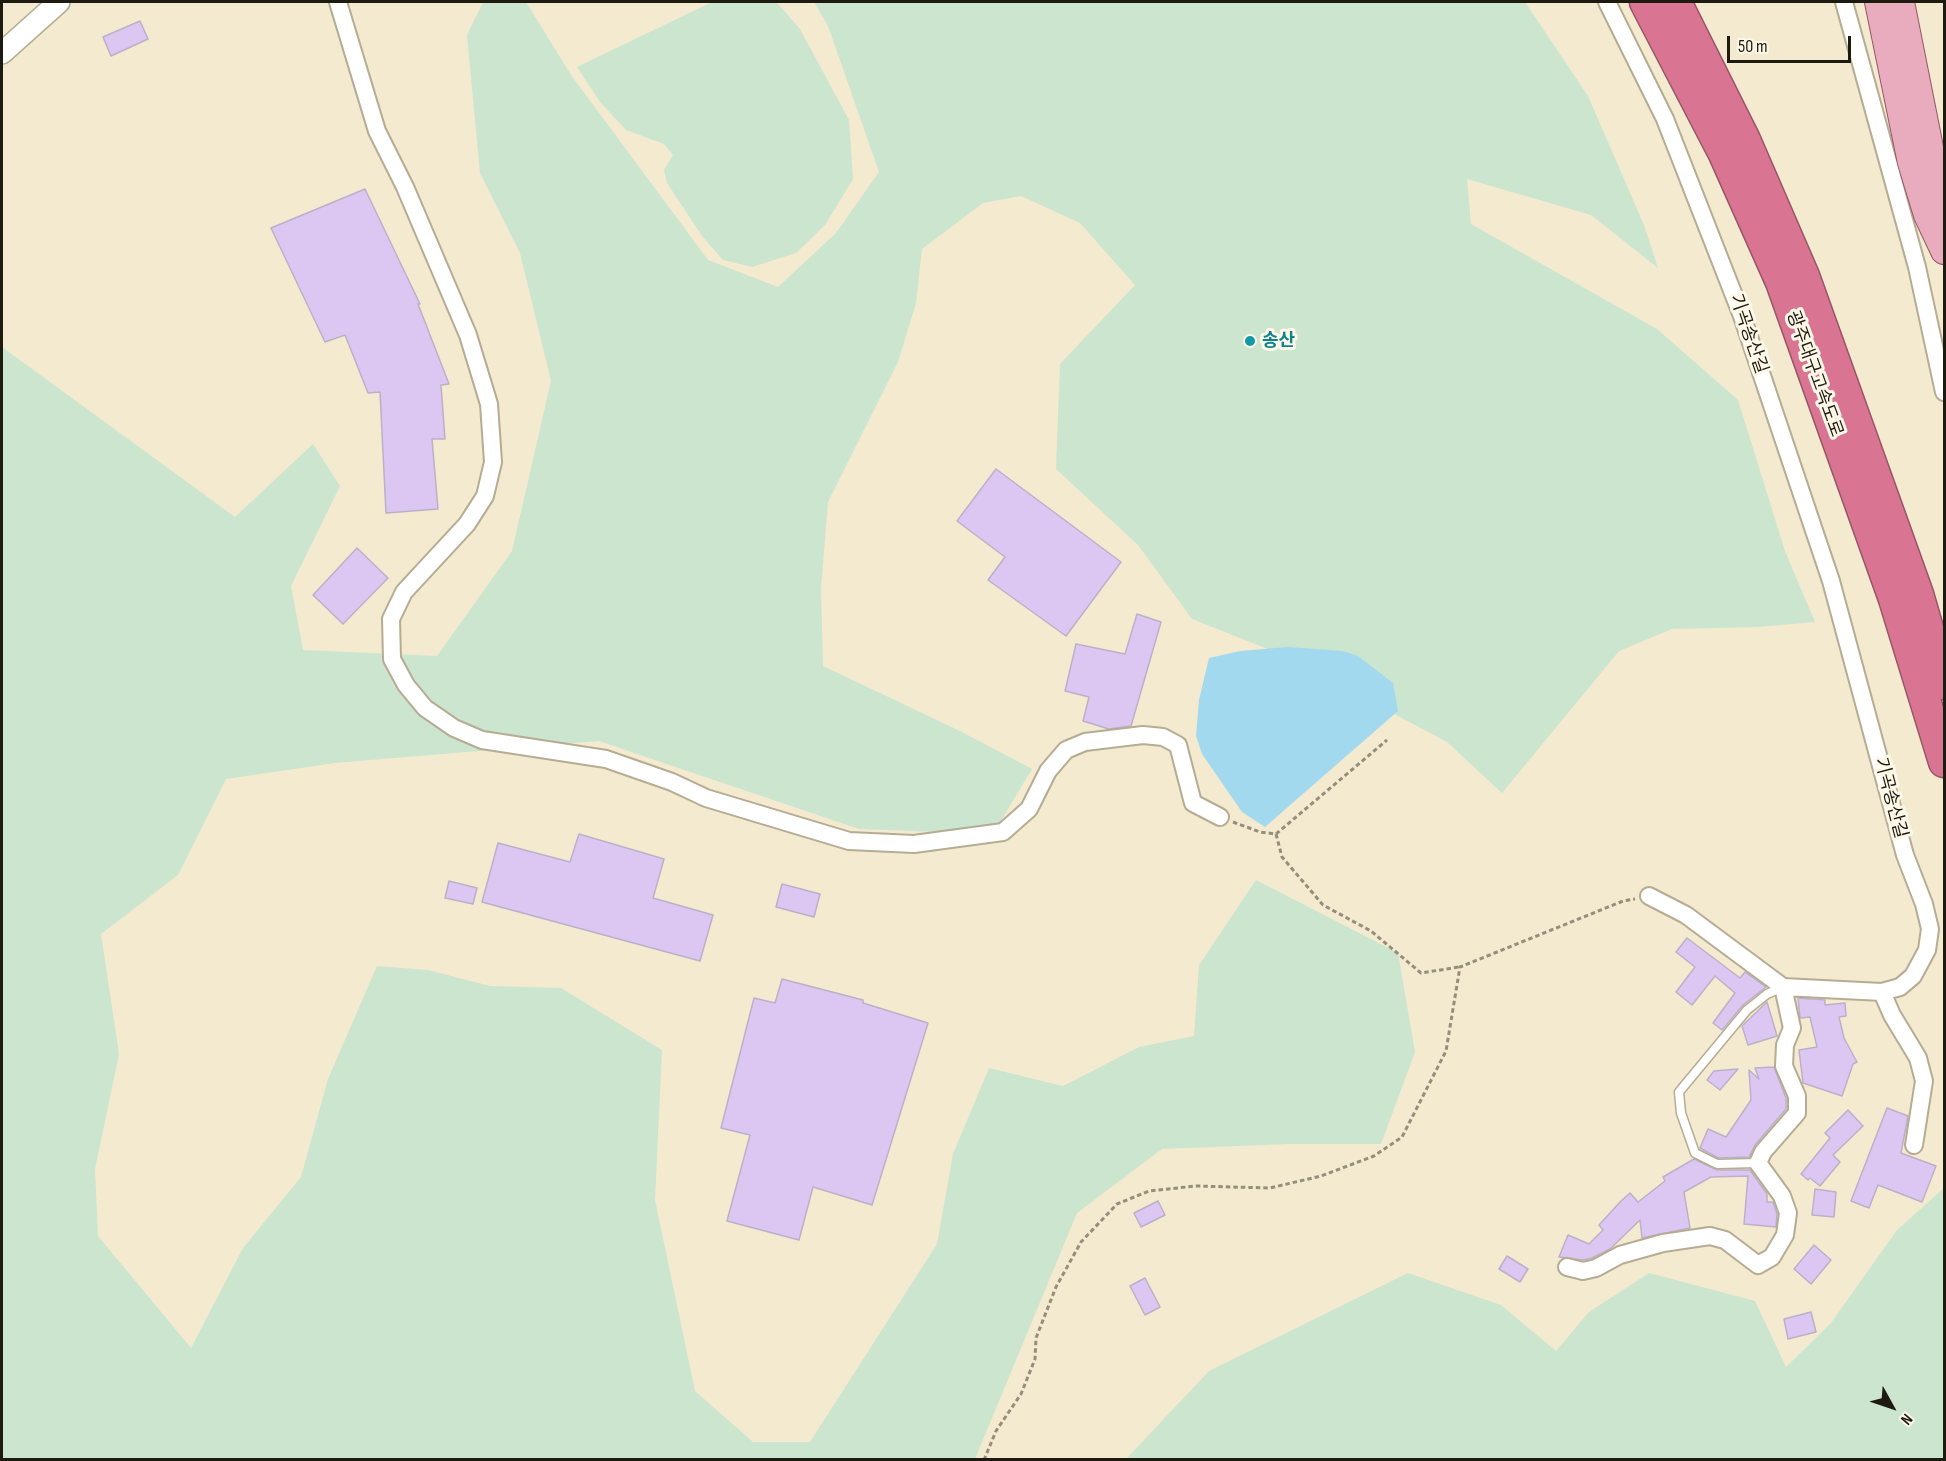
<!DOCTYPE html>
<html>
<head>
<meta charset="utf-8">
<style>
	body { margin:0 }
	#map { position:relative; width:1946px; height:1461px; overflow:hidden; background:#f4ead0; font-family:"Sofia Sans Condensed",sans-serif }
	canvas { display:block }
	.frame { position:absolute; inset:0; border:3px solid #1d1a10; pointer-events:none }
	.north { position:absolute; left:1862px; top:1377px; width:60px; height:60px; -webkit-text-stroke:4px #fdf7e8; paint-order:stroke; rotate:130deg; font-size:16px; font-weight:700; line-height:24px; text-align:center; color:#1d1a10 }
	.north::after { content:''; display:block; margin:auto; width:21px; height:27px; background:#1d1a10; clip-path:polygon(50% 0,100% 100%,50% 72%,0 100%) }
	.scale { position:absolute; left:1727px; top:36px; width:124px; height:27px; box-sizing:border-box; border:3px solid #1d1a10; border-top:0; padding-left:8px; font-size:18px; line-height:21px; white-space:nowrap; color:#1d1a10; -webkit-text-stroke:4px #fdf7e8; paint-order:stroke }
</style>
</head>
<body>
<div id="map">
<canvas width="1946" height="1461"></canvas>
<div class="frame"></div>
<div class="north">N</div>
<div class="scale">50 m</div>
</div>
<script>
const c = document.querySelector('canvas').getContext('2d');
c.lineJoin = 'round';
function fillPath(path, color) { c.fillStyle = color; c.fill(path, 'evenodd'); }
const toPath = rows => new Path2D(rows.map(r => 'M' + r).join(''));
function strokePath(path, color, width, dash) { c.strokeStyle = color; c.lineWidth = width; c.lineCap = dash ? 'butt' : 'round'; c.setLineDash(dash || []); c.stroke(path); }
function drawText(font, color, halo, rows, align = 'center') {
  c.font = font + ' "Sofia Sans Condensed","Noto Sans KR",sans-serif'; c.lineWidth = 6; c.setLineDash([]); c.textBaseline = 'middle'; c.strokeStyle = halo; c.fillStyle = color; for (const [text, x, y, turn = 0] of rows) {
    c.save(); c.translate(x, y); c.rotate((+turn || 0) * Math.PI / 180); c.textAlign = isNaN(turn) ? turn : align; if (halo) c.strokeText(text, 0, 0); c.fillText(text, 0, 0); c.restore();
  }
}
const green = toPath([
	[483,2,526,2,571,75,708,260,778,287,836,233,879,172,828,26,814,2,1525,2,1588,96,1644,225,1658,268,1591,215,1467,179,1471,224,1657,329,1738,400,1785,551,1815,622,1758,627,1672,629,1619,651,1502,793,1447,742,1283,655,1192,619,1138,545,1056,469,1060,364,1135,285,1080,223,1021,196,983,203,922,249,916,303,898,362,828,502,821,589,823,666,960,731,1032,769,993,834,859,829,599,741,335,763,226,779,178,875,101,934,119,1054,95,1169,98,1236,191,1348,243,1248,301,1177,328,1079,377,966,428,970,490,986,561,988,662,1050,655,1200,695,1391,753,1442,810,1442,937,1244,953,1154,989,1068,1063,1086,1139,1047,1194,1036,1199,965,1256,880,1398,953,1415,1052,1381,1144,1288,1144,1162,1149,1077,1213,975,1459,2,1459,2,347,235,517,313,444,340,486,291,586,303,650,437,656,512,551,551,381,520,253,480,173,467,35],
	[712,2,775,2,779,5,800,29,849,120,853,179,825,225,796,253,752,267,723,260,702,236,667,183,664,170,673,155,664,144,626,130,600,102,577,67],
	[1944,1188,1944,1459,1129,1459,1128,1457,1209,1371,1408,1273,1501,1305,1556,1351,1589,1312,1649,1273,1755,1301,1786,1367,1831,1323,1897,1230]
]);
const water = toPath([
	[1288,647,1343,651,1358,656,1393,683,1398,711,1265,827,1242,812,1202,754,1196,736,1199,700,1209,658,1240,651]
]);
const building = toPath([
	[140,21,148,39,111,56,103,37,140,21],
	[365,189,420,304,418,304,449,384,441,385,445,439,432,439,438,509,386,513,380,392,368,393,345,335,325,342,271,228,365,189],
	[996,469,1121,562,1066,636,988,580,1005,557,957,521,996,469],
	[357,548,388,578,343,624,313,595,357,548],
	[1137,614,1161,622,1131,726,1109,729,1083,721,1089,697,1065,691,1076,644,1125,654,1137,614],
	[579,834,664,859,653,898,713,915,700,961,482,902,498,843,570,862,579,834],
	[449,881,477,888,473,904,445,898,449,881],
	[782,884,820,894,814,917,776,907,782,884],
	[1687,938,1740,978,1745,972,1766,987,1743,1005,1722,1030,1713,1023,1735,993,1715,976,1692,1005,1676,992,1695,967,1676,952,1687,938],
	[782,979,863,1000,863,1003,928,1023,872,1205,813,1187,799,1240,727,1221,750,1135,721,1128,754,998,775,1003,782,979],
	[1798,998,1825,1000,1825,1005,1845,1003,1846,1016,1839,1017,1844,1038,1857,1062,1853,1064,1842,1096,1803,1083,1799,1050,1817,1047,1810,1017,1800,1018,1798,998],
	[1767,1002,1777,1036,1748,1045,1742,1026,1767,1002],
	[1774,1067,1786,1098,1786,1109,1755,1145,1749,1157,1718,1158,1700,1148,1708,1129,1726,1137,1751,1100,1749,1070,1759,1079,1755,1068,1774,1067],
	[1738,1069,1720,1090,1707,1080,1714,1071,1738,1069],
	[1887,1108,1908,1116,1901,1153,1936,1166,1922,1202,1878,1185,1869,1208,1851,1201,1887,1108],
	[1848,1110,1863,1126,1833,1155,1840,1162,1820,1186,1810,1178,1808,1180,1801,1174,1830,1138,1825,1133,1848,1110],
	[1694,1159,1717,1170,1750,1170,1767,1194,1767,1202,1773,1202,1777,1214,1776,1227,1744,1224,1748,1176,1711,1177,1684,1192,1690,1228,1642,1238,1640,1220,1610,1249,1592,1258,1583,1260,1559,1257,1568,1235,1589,1244,1603,1230,1599,1225,1621,1201,1630,1193,1638,1202,1665,1181,1663,1177,1694,1159],
	[1815,1189,1836,1192,1834,1217,1812,1215,1815,1189],
	[1158,1201,1165,1215,1141,1227,1134,1213,1158,1201],
	[1814,1245,1831,1260,1811,1284,1794,1269,1814,1245],
	[1507,1256,1528,1269,1520,1282,1499,1269,1507,1256],
	[1145,1278,1160,1307,1145,1315,1130,1286,1145,1278],
	[1811,1312,1816,1332,1788,1339,1784,1319,1811,1312]
]);
const path = toPath([
	[1233,822,1260,832,1276,834,1282,857,1323,905,1371,931,1421,973,1459,967],
	[1276,834,1387,740],
	[984,1460,996,1431,1021,1394,1035,1359,1036,1338,1056,1287,1081,1242,1117,1204,1149,1191,1196,1186,1270,1188,1321,1176,1374,1156,1402,1137,1446,1051,1460,967,1623,901,1635,899]
]);
const service = toPath([
	[1758,1163,1717,1164,1695,1153,1681,1113,1679,1092,1747,1010,1767,994,1783,987]
]);
const minor = toPath([
	[338,2,377,131,405,187,468,335,489,404,493,462,485,496,467,524,404,592,391,619,392,659,406,685,425,708,454,728,482,740,606,759,672,782,706,798,849,841,914,844,1003,832,1029,809,1048,771,1066,750,1085,742,1143,735,1163,737,1178,745,1193,803,1220,817],
	[1844,2,1917,267,1944,392],
	[1649,896,1686,915,1783,987],
	[1882,992,1892,1015,1918,1058,1924,1081,1914,1145],
	[1567,1267,1583,1271,1596,1268,1620,1255,1663,1243,1710,1236,1725,1240,1758,1265,1772,1257,1785,1235,1788,1213,1782,1196,1758,1163,1763,1152,1797,1113,1797,1096,1784,1066,1785,1045,1792,1028,1783,987,1882,992,1900,987,1913,976,1927,950,1930,929,1924,904,1905,855,1831,581,1742,316,1665,119,1607,2]
]);
const tertiary = toPath([
	[2,53,59,2]
]);
const primary = toPath([
	[1878,2,1911,163,1927,215,1944,251],
	[1901,2,1944,218]
]);
const motorway = toPath([
	[1645,2,1724,154,1781,282,1894,599,1944,762],
	[1676,2,1745,140,1804,276,1918,594,1944,684]
]);
const markers = [
	[1250,341,6,"#0f9aa8"]
];
const streetNames = [
	["기곡송산길",1748,334,71],
	["광주대구고속도로",1814,374,70],
	["기곡송산길",1890,798,75]
];
const cultureNames = [
	["송산",1262,341]
];
fillPath(green, '#cbe5ce');
fillPath(water, '#a3d9ef');
fillPath(building, '#dcc7f3');
strokePath(building, '#bcb0c8', 1.5);
strokePath(service, '#b5ac93', 11);
strokePath(minor, '#b5ac93', 20);
strokePath(tertiary, '#b5ac93', 24);
strokePath(primary, '#975565', 28);
strokePath(motorway, '#975565', 33);
strokePath(path, '#958e7b', 3, [4.5, 3]);
strokePath(service, '#fff', 8);
strokePath(minor, '#fff', 16);
strokePath(tertiary, '#fff', 21);
strokePath(primary, '#e8acbe', 26);
strokePath(motorway, '#d97593', 30);
for (const [x, y, r, color] of markers) { const dot = new Path2D(); dot.arc(x, y, r, 0, 2 * Math.PI); c.fillStyle = color; c.fill(dot); strokePath(dot, '#fdf7e8', 2); }
drawText('18px', '#1d1a10', '#fdf7e8', streetNames);
drawText('bold 18px', '#0d838f', '#fdf7e8', cultureNames, 'left');
</script>
</body>
</html>
